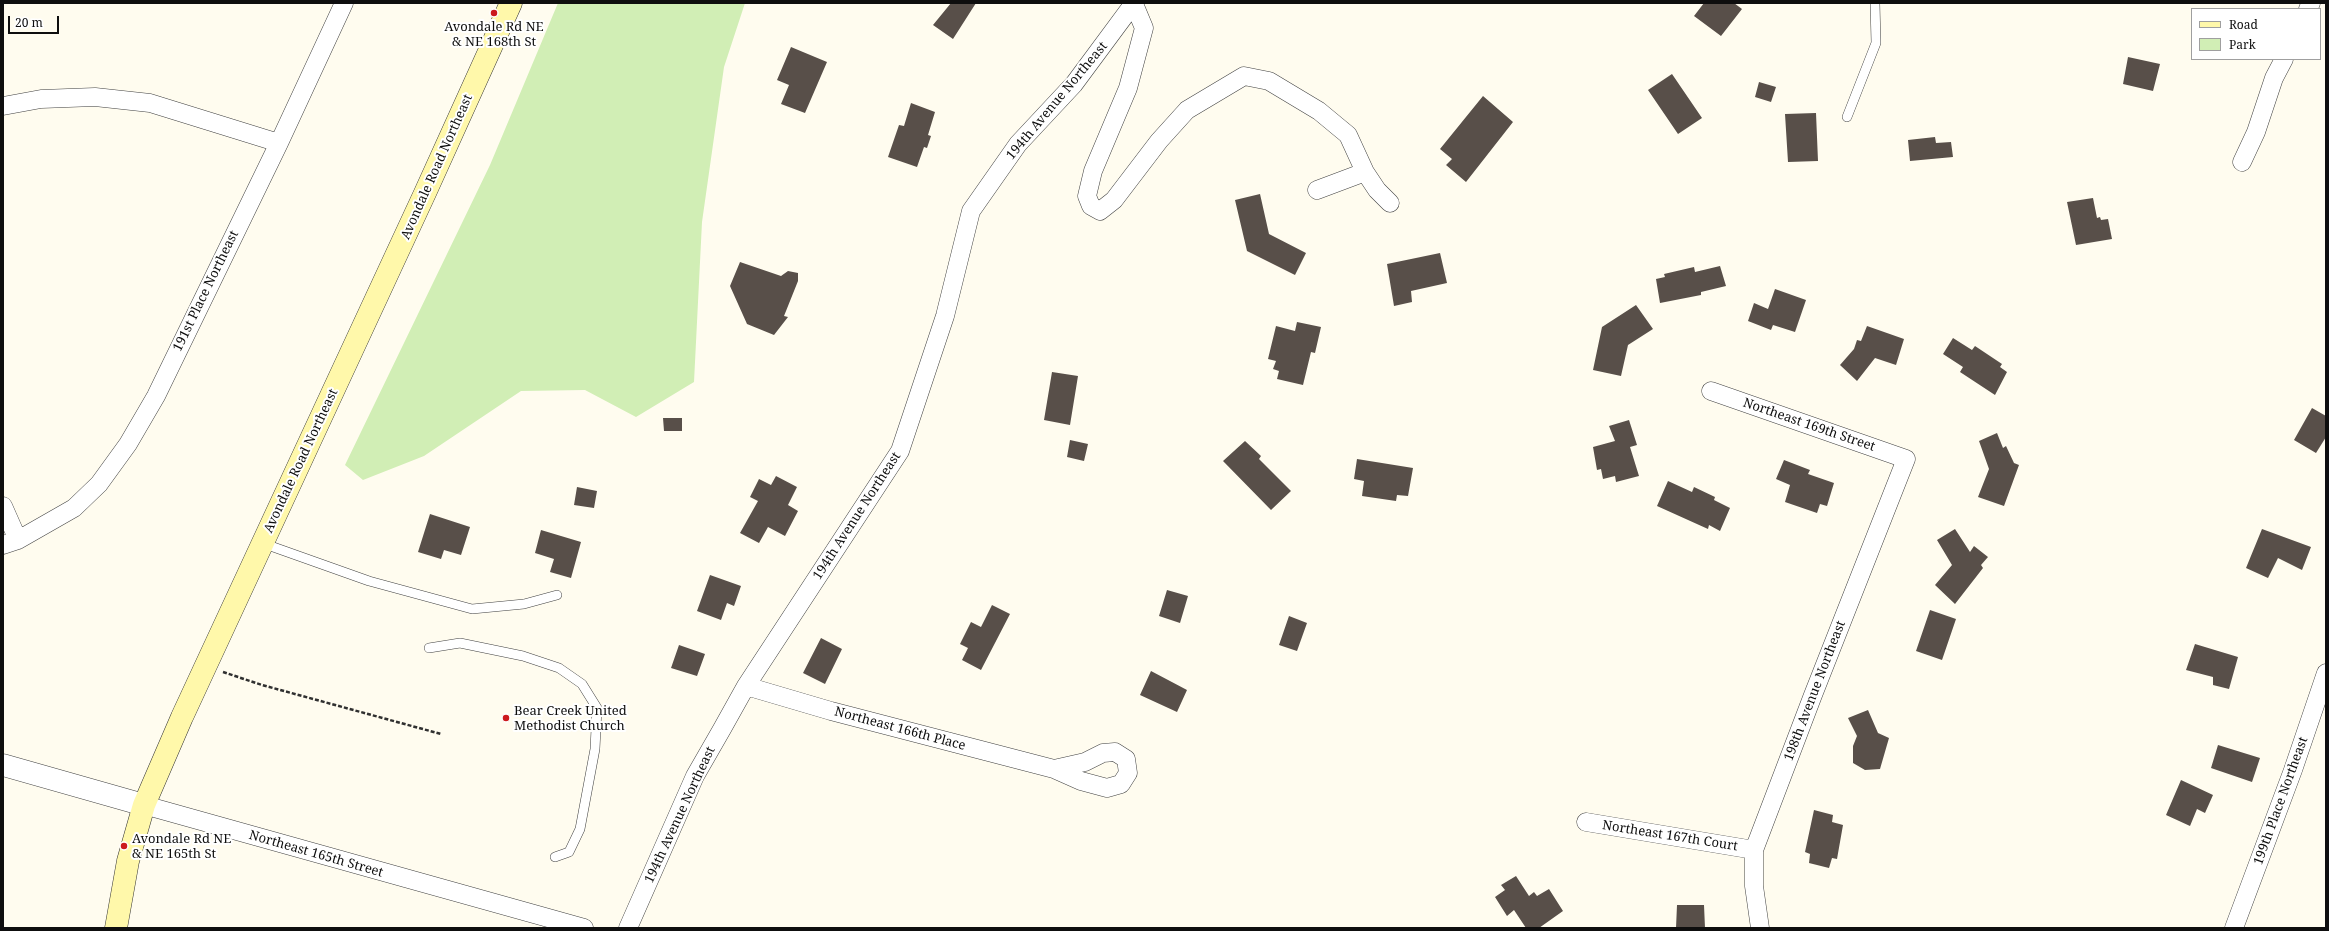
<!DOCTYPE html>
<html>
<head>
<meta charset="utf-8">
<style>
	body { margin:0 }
	#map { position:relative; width:2329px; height:931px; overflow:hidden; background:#fffcef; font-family:"Noto Serif",serif }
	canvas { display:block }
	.frame { position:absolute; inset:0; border:4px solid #0e0e0e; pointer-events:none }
	.legend { position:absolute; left:2191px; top:8px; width:130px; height:52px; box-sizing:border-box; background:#fff; border:1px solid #9f9f9f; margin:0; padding:5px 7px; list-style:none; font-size:12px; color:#0e0e0e }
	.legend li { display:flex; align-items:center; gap:8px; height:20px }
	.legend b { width:20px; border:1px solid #9f9f9f }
	.scale { position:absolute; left:8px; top:16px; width:51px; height:18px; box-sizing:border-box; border:2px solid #0e0e0e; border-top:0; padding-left:5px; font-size:12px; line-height:14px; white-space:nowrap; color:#0e0e0e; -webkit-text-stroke:3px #fff; paint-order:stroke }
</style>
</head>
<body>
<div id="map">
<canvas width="2329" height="931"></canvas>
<div class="frame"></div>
<ul class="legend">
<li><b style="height:5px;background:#fff8aa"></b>Road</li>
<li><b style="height:11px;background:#d1eeb5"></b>Park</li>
</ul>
<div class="scale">20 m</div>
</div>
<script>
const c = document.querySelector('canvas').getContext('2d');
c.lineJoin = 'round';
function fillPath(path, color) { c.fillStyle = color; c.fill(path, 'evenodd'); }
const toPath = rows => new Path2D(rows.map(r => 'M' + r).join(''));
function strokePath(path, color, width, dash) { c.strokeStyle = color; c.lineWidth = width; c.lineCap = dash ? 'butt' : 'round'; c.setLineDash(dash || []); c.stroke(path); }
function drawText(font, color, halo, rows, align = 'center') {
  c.font = font + ' "Noto Serif",serif'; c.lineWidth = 4; c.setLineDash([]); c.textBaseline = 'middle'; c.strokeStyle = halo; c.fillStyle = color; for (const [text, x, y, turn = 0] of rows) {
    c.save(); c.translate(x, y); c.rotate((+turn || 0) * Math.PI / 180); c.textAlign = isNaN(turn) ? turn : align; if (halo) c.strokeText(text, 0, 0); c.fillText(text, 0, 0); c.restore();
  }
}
const green = toPath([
	[558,3,745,3,724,67,702,222,694,382,636,417,585,390,521,391,424,456,363,480,345,465,490,165]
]);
const building = toPath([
	[951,3,976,3,953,39,933,25],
	[1704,3,1734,3,1742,9,1721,36,1694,16],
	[791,47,827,62,805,113,781,104,789,85,777,80],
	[2128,57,2160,64,2153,91,2123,84],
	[1672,74,1702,118,1678,134,1648,90],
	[1759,82,1776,87,1771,102,1755,97],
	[1483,96,1513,122,1466,182,1446,165,1452,159,1440,149],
	[911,103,935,112,928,135,931,136,927,148,924,147,917,167,888,157,899,125,904,126],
	[1816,113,1818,161,1788,162,1785,114],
	[1935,137,1936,143,1951,142,1953,157,1910,161,1908,140],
	[1260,194,1269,234,1306,253,1295,275,1247,251,1235,200],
	[2093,198,2097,218,2100,217,2101,220,2108,219,2112,239,2076,245,2067,202],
	[1440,253,1447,283,1411,291,1412,302,1394,306,1387,264],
	[740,262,781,276,788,271,798,273,798,281,784,316,788,317,774,335,747,324,730,286],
	[1720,266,1726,286,1701,292,1701,295,1660,303,1656,279,1665,277,1664,274,1694,267,1695,272],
	[1775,289,1806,300,1795,332,1773,325,1771,330,1748,321,1754,303,1768,309],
	[1636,305,1653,329,1628,345,1621,376,1593,370,1602,327],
	[1297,322,1321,327,1315,353,1311,352,1303,385,1277,379,1279,371,1273,369,1276,361,1268,359,1276,326,1295,331],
	[1867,326,1904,339,1896,365,1875,358,1857,381,1840,365,1854,349,1857,340,1861,341],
	[1953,338,1972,350,1975,346,2002,364,2000,367,2007,372,1995,395,1960,372,1963,367,1943,354],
	[1052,372,1078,376,1070,425,1044,420],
	[2312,408,2326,416,2326,437,2316,453,2294,440],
	[663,418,682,418,682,431,664,431],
	[1629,420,1637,445,1630,447,1639,476,1616,482,1615,476,1603,479,1601,469,1597,470,1593,447,1615,441,1609,426],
	[1997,433,2003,448,2006,446,2014,463,2019,465,2004,506,1978,497,1989,469,1979,441],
	[1070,440,1088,444,1084,461,1067,457],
	[1245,441,1261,456,1259,459,1291,491,1271,510,1223,461],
	[1357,459,1413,468,1408,496,1397,495,1396,501,1362,496,1364,481,1354,479],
	[1784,460,1810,470,1808,474,1834,483,1827,506,1820,504,1817,513,1785,502,1790,485,1776,479],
	[776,476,797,487,788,505,798,511,785,536,768,527,759,543,740,533,758,501,750,497,759,479,771,485],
	[1668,481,1692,492,1694,487,1715,497,1714,500,1730,508,1720,531,1709,525,1708,529,1657,506],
	[577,487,597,491,594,508,574,505],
	[430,514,470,527,461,555,444,550,441,559,418,552],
	[1955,529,1970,552,1974,546,1988,557,1981,565,1983,568,1955,604,1935,585,1952,565,1937,540],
	[2262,529,2311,547,2302,570,2278,558,2268,578,2246,568],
	[541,530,581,542,571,578,550,572,554,559,535,553],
	[710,575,741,586,734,606,727,603,721,620,697,611],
	[1167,590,1188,596,1180,623,1159,616],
	[992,605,1010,614,981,670,962,660,968,648,960,644,971,622,981,627],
	[1930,610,1956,619,1942,660,1916,651],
	[1289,616,1307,623,1297,651,1279,645],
	[821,638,842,649,825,684,803,673],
	[2195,644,2238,657,2229,689,2213,685,2213,677,2186,670],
	[679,645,705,654,697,676,671,668],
	[1151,671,1187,690,1177,712,1140,695],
	[1868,710,1878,733,1889,738,1880,769,1865,770,1853,763,1853,746,1857,736,1848,718],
	[2218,745,2260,758,2252,782,2211,768],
	[2181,780,2213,795,2205,813,2197,809,2190,826,2166,815],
	[1814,810,1833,815,1832,822,1843,825,1837,859,1832,858,1829,868,1809,863,1810,854,1805,852],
	[1516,876,1529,896,1534,892,1537,896,1549,889,1563,911,1539,928,1526,928,1514,910,1507,916,1495,897,1505,890,1501,885],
	[1677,905,1704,905,1705,928,1676,928]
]);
const path = toPath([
	[223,672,262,685,441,734]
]);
const service = toPath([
	[1847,117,1876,43,1875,3],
	[262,543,369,581,472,609,524,604,557,595],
	[429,648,460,643,523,656,559,668,582,684,597,708,595,749,580,829,569,852,555,857]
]);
const minor = toPath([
	[1134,4,1144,28,1128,88,1093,171,1087,196,1091,206,1100,211,1114,200,1159,141,1187,110,1244,76,1269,81,1319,111,1348,135,1365,172,1377,190,1390,203],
	[2308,9,2311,3],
	[3,106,41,99,95,97,150,103,279,143],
	[2242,162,2256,132,2274,78,2284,59],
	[1317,190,1365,172],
	[1711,391,1906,459,1813,695,1754,850,1754,886,1760,928],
	[3,506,18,540],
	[3,545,18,540,74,508,99,484,128,444,156,396,279,143,344,3],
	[746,686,831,711,1054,769,1081,781,1107,788,1121,784,1128,773,1126,759,1115,752,1103,753,1085,762,1054,769],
	[144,805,584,928],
	[1586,822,1754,850],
	[628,928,695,776,722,729,746,686,900,451,945,316,971,211,1018,144,1074,84,1134,3],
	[2234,928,2293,770,2326,673]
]);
const tertiary = toPath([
	[3,765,144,805]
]);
const secondary = toPath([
	[116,928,128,861,144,805,182,717,425,193,511,3]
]);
const markers = [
	[494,13,4,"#cc191c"],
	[506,718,4,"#cc191c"],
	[124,846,4,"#cc191c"]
];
const poiNames = [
	["Avondale Rd NE",494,27,"center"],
	["& NE 168th St",494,42,"center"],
	["Bear Creek United",514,711],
	["Methodist Church",514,726],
	["Avondale Rd NE",132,839],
	["& NE 165th St",132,854]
];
const streetNames = [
	["194th Avenue Northeast",1057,101,-50],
	["Avondale Road Northeast",437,167,-66],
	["191st Place Northeast",206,291,-64],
	["Northeast 169th Street",1809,425,19],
	["Avondale Road Northeast",301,461,-65],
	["194th Avenue Northeast",857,516,-57],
	["198th Avenue Northeast",1815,691,-69],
	["Northeast 166th Place",900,729,15],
	["199th Place Northeast",2281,801,-70],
	["194th Avenue Northeast",680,815,-65],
	["Northeast 167th Court",1670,836,9],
	["Northeast 165th Street",316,854,16]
];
fillPath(green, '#d1eeb5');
fillPath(building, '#584f49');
strokePath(service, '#414141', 10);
strokePath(minor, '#414141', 19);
strokePath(tertiary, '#414141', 23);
strokePath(secondary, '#303030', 23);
strokePath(path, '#303030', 2.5, [4, 2]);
strokePath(service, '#fff', 9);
strokePath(minor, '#fff', 18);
strokePath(tertiary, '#fff', 22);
strokePath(secondary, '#fff8aa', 22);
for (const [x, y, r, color] of markers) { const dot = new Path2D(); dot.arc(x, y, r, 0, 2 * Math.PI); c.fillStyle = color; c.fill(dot); strokePath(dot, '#fff', 1.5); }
drawText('13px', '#0e0e0e', '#fff', poiNames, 'left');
drawText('13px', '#0e0e0e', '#fff', streetNames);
</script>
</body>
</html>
